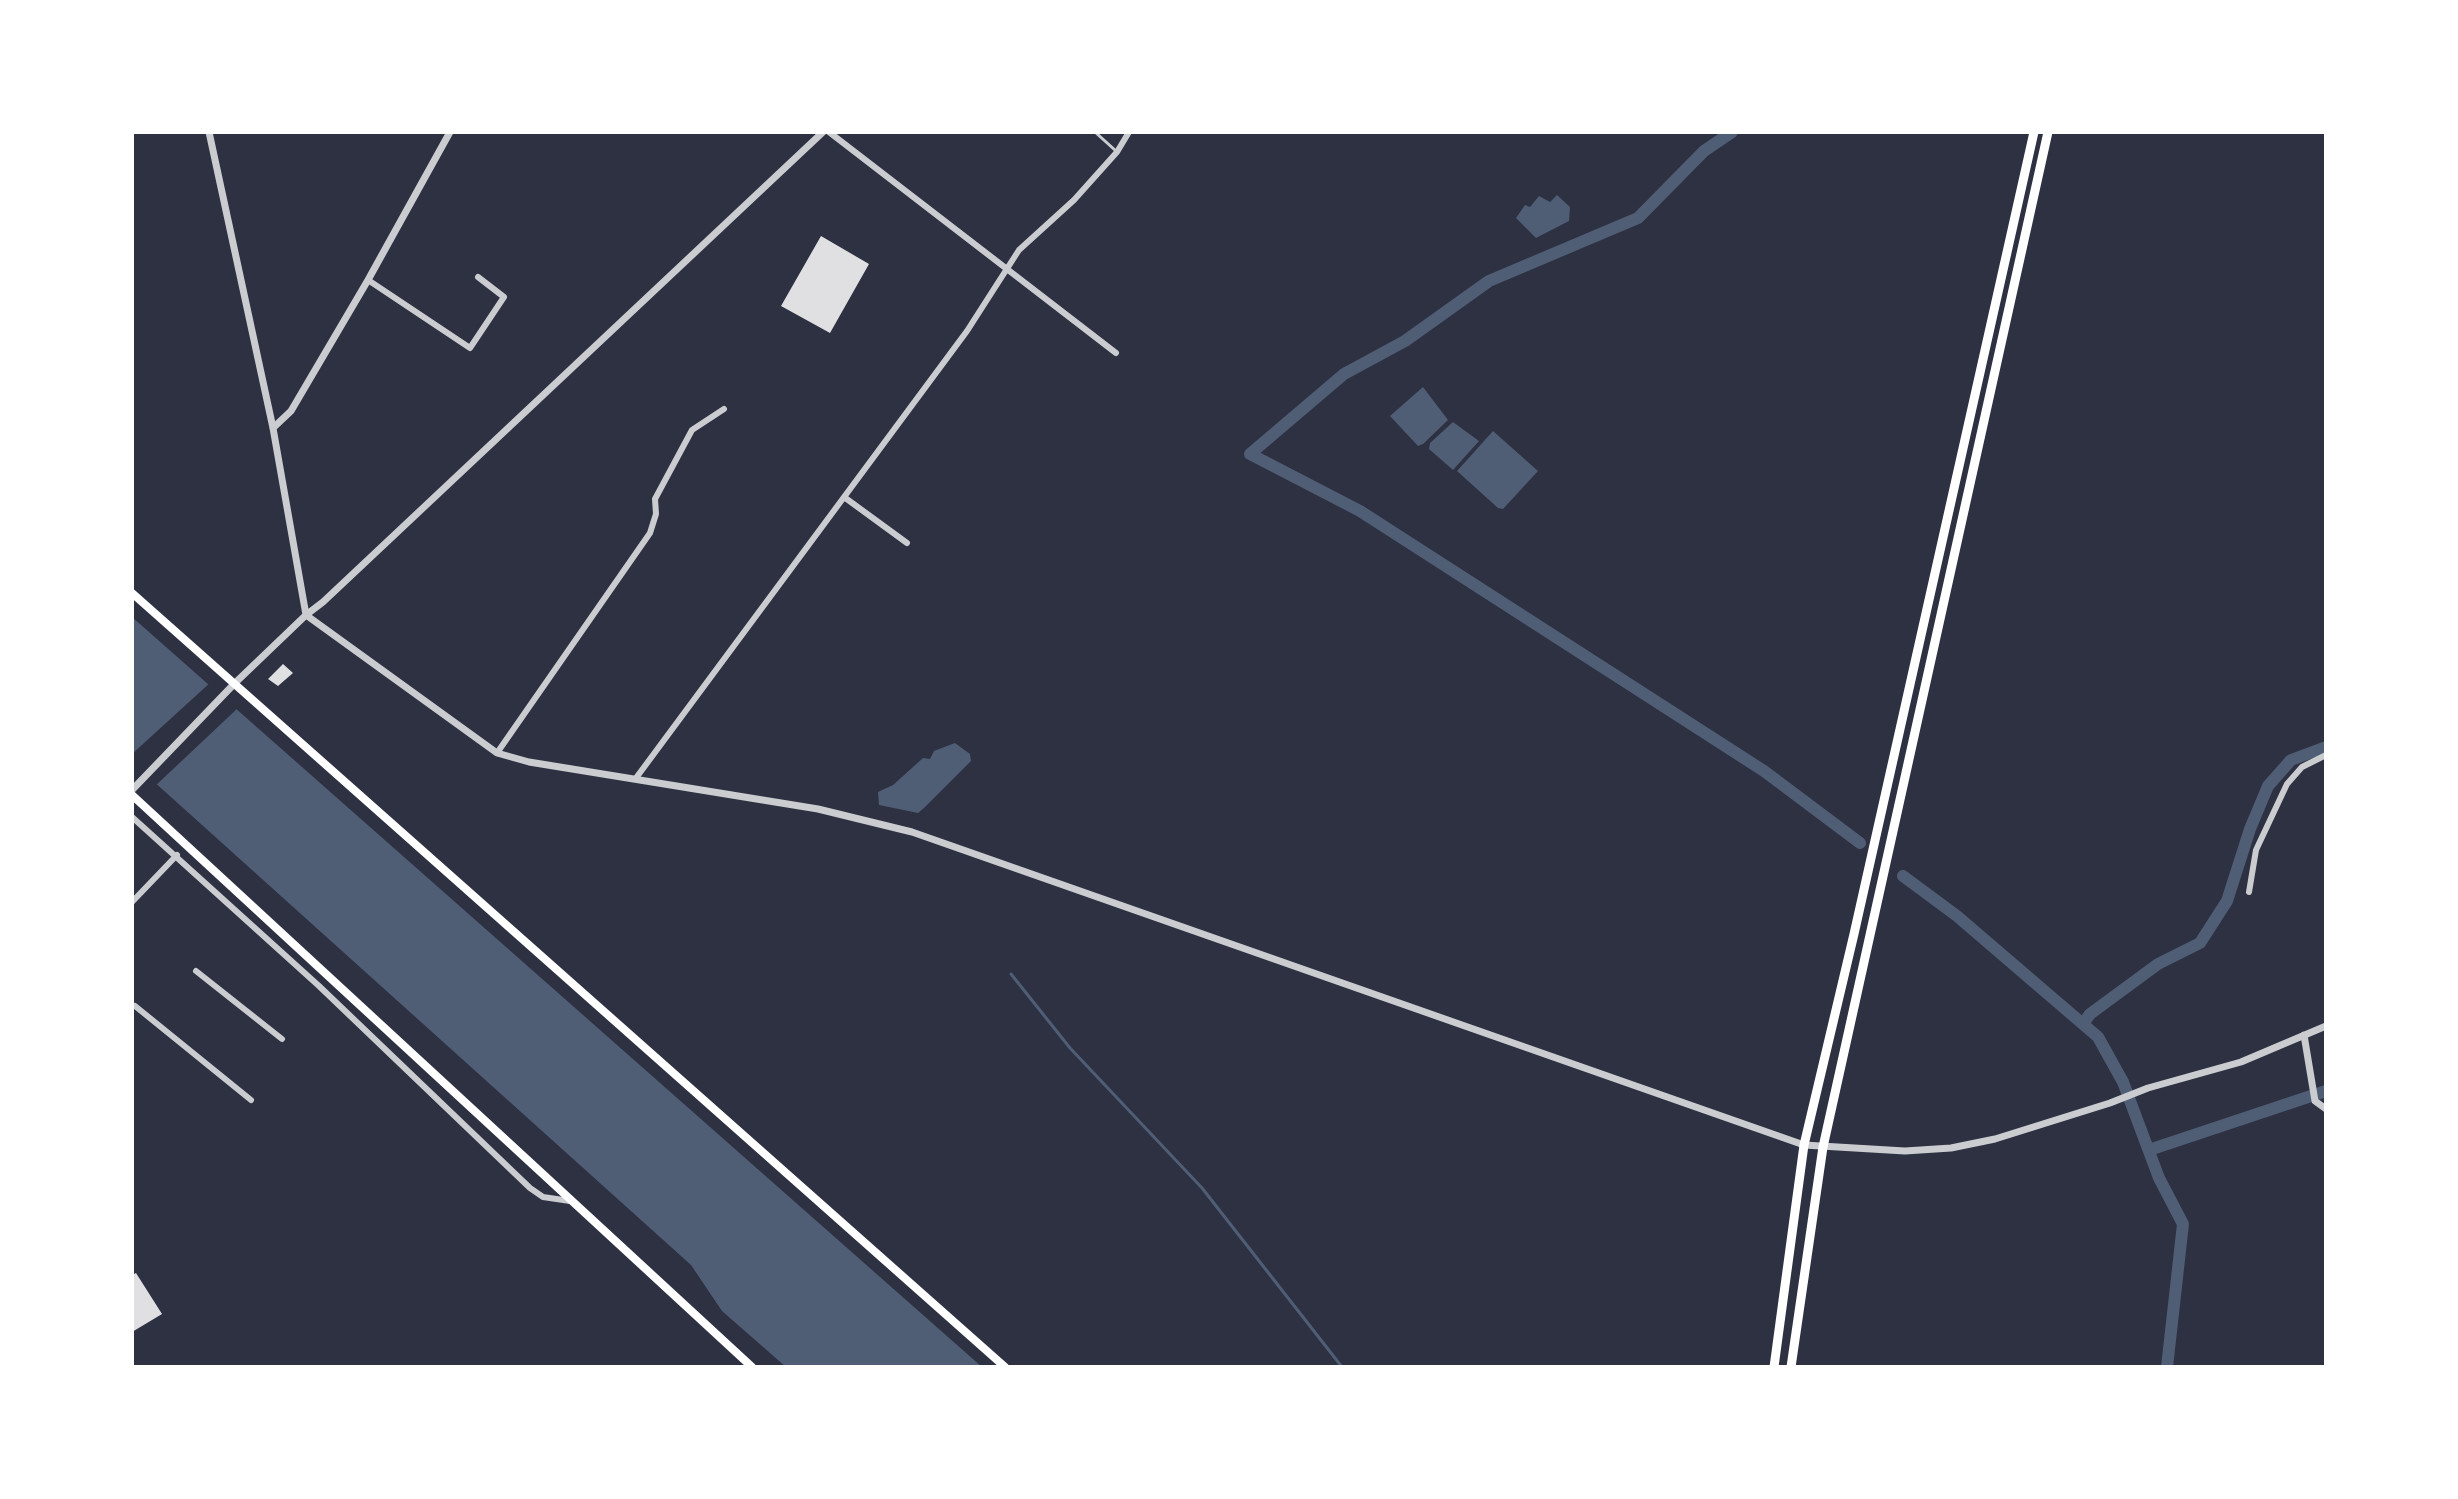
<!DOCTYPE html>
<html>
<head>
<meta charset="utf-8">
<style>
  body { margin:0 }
  #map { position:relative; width:2458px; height:1499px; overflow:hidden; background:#2d3142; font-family:Lora,serif }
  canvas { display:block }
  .frame { position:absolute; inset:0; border:134px solid #fff; pointer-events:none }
</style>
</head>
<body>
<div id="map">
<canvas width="2458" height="1499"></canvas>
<div class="frame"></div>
</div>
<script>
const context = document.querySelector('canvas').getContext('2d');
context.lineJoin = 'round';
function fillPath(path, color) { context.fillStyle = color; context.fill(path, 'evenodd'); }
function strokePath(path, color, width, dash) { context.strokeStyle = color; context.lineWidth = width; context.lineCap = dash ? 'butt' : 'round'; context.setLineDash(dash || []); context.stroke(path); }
fillPath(new Path2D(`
  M 1557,195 L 1570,207 L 1569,221 L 1536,238 L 1516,218 L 1525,205 L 1530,207 L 1539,196 L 1550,202 Z
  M 1423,387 L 1448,420 L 1423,444 L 1418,446 L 1390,416 Z
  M 1453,422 L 1479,441 L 1453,470 L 1429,449 L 1430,443 Z
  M 1493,431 L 1538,471 L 1503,509 L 1498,508 L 1457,471 Z
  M 132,617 L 982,1367 L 786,1367 L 722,1311 L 691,1265 L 132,762 Z
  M 955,743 L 970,754 L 971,761 L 924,808 L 918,813 L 879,805 L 878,792 L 893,785 L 923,758 L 930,759 L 934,751 Z`), '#4f5d75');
fillPath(new Path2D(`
  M 211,682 L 239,707 L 154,787 L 132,767 L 132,754 Z`), '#2d3142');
strokePath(new Path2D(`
  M 1011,974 L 1070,1048 L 1202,1188 L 1342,1367`), '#4f5d75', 3);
strokePath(new Path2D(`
  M 1732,132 L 1704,151 L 1638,218 L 1489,281 L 1405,341 L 1344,374 L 1250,454 L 1360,511 L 1764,771 L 1860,843
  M 1903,876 L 1957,916 L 2098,1037 L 2123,1082 L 2159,1178 L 2183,1224 L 2167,1367
  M 2083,1024 L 2090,1014 L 2158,964 L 2200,943 L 2227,901 L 2250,829 L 2268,786 L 2291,760 L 2326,747
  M 2149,1150 L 2326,1091`), '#4f5d75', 12);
fillPath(new Path2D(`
  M 821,236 L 869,264 L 830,333 L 781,306 Z
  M 283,664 L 293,673 L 278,686 L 268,679 Z
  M 136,1273 L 162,1314 L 132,1332 L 132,1275 Z`), '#e0e0e3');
strokePath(new Path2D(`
  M 1095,132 L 1116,151`), '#caccd0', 3);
strokePath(new Path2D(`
  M 829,132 L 1116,353
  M 368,280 L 470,348 L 504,297 L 478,277
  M 844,497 L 907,543
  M 497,753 L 650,533 L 656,514 L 655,499 L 692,430 L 724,409
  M 636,778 L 967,331 L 1019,250 L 1074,200 L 1117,152 L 1129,132
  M 132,817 L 319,986 L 530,1188 L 543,1197 L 570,1201
  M 2249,892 L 2256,850 L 2287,784 L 2302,767 L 2326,755
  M 132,902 L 177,855
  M 196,971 L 282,1039
  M 135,1006 L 251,1100`), '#caccd0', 6);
strokePath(new Path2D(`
  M 209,132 L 273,428 L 306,615 L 497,753 L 529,762 L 818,809 L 912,832 L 1804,1145 L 1905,1151 L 1951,1148 L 1995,1139 L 2110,1103 L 2148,1088 L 2241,1062 L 2326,1026
  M 273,428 L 291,411 L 368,280 L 450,132
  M 132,790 L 235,683 L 306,615 L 323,602 L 823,132
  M 2304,1035 L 2315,1101 L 2326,1109`), '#caccd0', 7);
strokePath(new Path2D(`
  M 132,593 L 1005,1367
  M 132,795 L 752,1367`), '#fff', 8);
strokePath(new Path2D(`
  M 1774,1367 L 1804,1145 L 1854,934 L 2034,132
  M 1791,1367 L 1823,1147 L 2048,132`), '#fff', 9);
</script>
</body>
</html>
